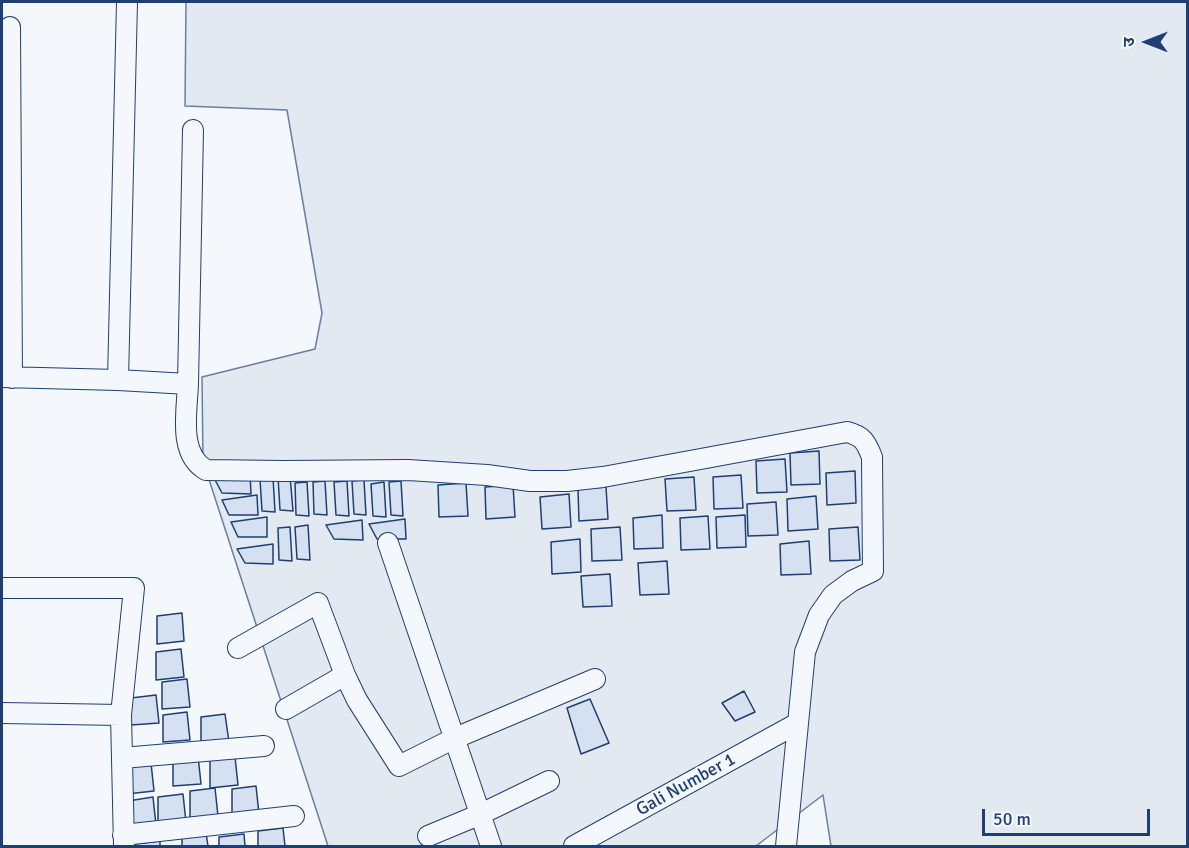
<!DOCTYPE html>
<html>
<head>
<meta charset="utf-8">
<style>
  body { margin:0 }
  #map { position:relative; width:1189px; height:848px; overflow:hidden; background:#f4f7fb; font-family:Signika,"Noto Sans Devanagari",sans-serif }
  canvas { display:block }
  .frame { position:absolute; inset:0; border:3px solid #1d3f73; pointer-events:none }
  .north { position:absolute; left:1117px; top:12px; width:60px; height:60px; -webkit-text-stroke:4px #f4f7fb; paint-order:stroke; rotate:270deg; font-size:16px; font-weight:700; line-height:24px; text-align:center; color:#1d3f73 }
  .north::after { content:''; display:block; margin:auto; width:21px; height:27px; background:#1d3f73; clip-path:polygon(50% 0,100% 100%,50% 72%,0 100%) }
  .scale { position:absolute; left:982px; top:809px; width:168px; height:27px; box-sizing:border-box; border:3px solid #1d3f73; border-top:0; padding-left:8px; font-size:18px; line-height:21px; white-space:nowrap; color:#1d3f73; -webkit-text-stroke:4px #f4f7fb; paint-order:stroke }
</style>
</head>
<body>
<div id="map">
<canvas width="1189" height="848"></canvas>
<div class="frame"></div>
<div class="north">उ</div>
<div class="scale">50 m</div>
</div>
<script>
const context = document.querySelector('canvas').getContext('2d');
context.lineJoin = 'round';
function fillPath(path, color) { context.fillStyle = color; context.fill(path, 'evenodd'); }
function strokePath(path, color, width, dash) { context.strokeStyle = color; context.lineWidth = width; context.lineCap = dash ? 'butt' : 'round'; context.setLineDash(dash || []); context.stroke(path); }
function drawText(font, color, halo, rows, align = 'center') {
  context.font = font + ' Signika,sans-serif'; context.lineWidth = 4.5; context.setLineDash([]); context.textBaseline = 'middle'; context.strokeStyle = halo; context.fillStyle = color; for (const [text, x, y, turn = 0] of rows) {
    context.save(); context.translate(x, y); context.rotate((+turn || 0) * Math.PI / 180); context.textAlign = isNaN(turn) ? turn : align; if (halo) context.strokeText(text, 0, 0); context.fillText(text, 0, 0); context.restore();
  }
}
const green = new Path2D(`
  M 186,2 L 1187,2 L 1187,846 L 831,846 L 823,795 L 756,846 L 328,846 L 203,461 L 202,377 L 315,349 L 322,313 L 287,110 L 185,106 Z`);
fillPath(green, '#e3e9f0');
strokePath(green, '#687fa3', 1.5);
const building = new Path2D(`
  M 819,451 L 820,484 L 791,485 L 790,453 Z
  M 785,459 L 787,492 L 757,493 L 756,461 Z
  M 855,471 L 856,503 L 827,505 L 826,473 Z
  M 250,473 L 251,494 L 222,493 L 214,478 Z
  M 741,475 L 743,508 L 714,509 L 713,477 Z
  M 290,476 L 293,511 L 280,510 L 278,477 Z
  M 273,477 L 275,512 L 262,511 L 260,479 Z
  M 694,477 L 696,510 L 667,511 L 665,479 Z
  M 364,480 L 366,515 L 354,514 L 352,481 Z
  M 325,481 L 327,515 L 314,514 L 313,482 Z
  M 347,481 L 349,516 L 336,515 L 334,482 Z
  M 401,481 L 403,516 L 391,515 L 389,482 Z
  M 307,482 L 309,516 L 296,515 L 295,483 Z
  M 384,482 L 386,517 L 373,516 L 371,484 Z
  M 466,483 L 468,516 L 439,517 L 438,485 Z
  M 513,485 L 515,517 L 486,519 L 485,487 Z
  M 606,487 L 608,519 L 579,521 L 578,489 Z
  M 569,494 L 571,527 L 542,529 L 540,497 Z
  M 257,495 L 258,515 L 229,515 L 222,500 Z
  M 816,496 L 818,529 L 788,531 L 787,499 Z
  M 776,502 L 778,535 L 748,536 L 747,504 Z
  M 662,515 L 663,548 L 634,549 L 633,518 Z
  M 745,515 L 746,547 L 717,548 L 716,517 Z
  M 708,516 L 710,549 L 681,550 L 680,518 Z
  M 267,517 L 267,537 L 238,537 L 231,522 Z
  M 405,519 L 406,539 L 377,539 L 369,524 Z
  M 362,520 L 363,540 L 334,539 L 326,525 Z
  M 308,525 L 310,560 L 297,559 L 295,527 Z
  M 290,527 L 292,561 L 279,560 L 278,528 Z
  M 620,527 L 622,560 L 592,561 L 591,529 Z
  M 858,527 L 860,560 L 830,561 L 829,529 Z
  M 580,539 L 581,572 L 552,574 L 551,542 Z
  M 809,541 L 811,574 L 781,575 L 780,544 Z
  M 273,544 L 273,564 L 245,563 L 237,549 Z
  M 667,561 L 669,594 L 640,595 L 638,563 Z
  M 610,574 L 612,606 L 583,607 L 581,576 Z
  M 182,613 L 184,641 L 157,644 L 157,616 Z
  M 181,649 L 184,677 L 156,680 L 156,652 Z
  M 187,679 L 190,707 L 162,709 L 162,682 Z
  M 744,691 L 755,712 L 735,721 L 722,703 Z
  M 156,695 L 159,723 L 131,725 L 131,698 Z
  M 590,699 L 609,743 L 581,754 L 567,708 Z
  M 187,712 L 190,740 L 163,742 L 163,715 Z
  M 225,714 L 229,742 L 201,744 L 201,717 Z
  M 198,756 L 201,784 L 173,786 L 173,759 Z
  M 235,757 L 238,785 L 210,788 L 210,760 Z
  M 151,763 L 154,791 L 127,794 L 127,766 Z
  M 256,786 L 259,814 L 232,817 L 232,789 Z
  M 215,788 L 218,816 L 190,819 L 190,791 Z
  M 183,794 L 186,822 L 158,825 L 158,797 Z
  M 153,797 L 156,825 L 128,828 L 128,801 Z
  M 283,828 L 285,846 L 258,846 L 258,831 Z
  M 206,833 L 208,846 L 182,846 L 182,836 Z
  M 244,834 L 245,846 L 219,846 L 219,837 Z
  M 160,841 L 160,846 L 135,846 L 135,844 Z`);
fillPath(building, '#d5e0f0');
strokePath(building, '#1d3f73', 1.5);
const minor = new Path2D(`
  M 10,27 L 12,378
  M 2,377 L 118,380 L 188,384 C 187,412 178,454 206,470 L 283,471 L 408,470 L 487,475 L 530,481 L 567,481 L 603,477 L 847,432 C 863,436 866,442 872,457 L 873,571 L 852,581 L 833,595 L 819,615 L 805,652 L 786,846
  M 118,380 L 127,2
  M 188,384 L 193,130
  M 388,543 L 491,846
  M 2,588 L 134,588 L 121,715 L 124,846
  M 238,648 L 318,603 L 345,675 L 357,700 L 399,766 L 453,739 L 595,679
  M 286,709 L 345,675
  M 2,713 L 121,715
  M 122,758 L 264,746
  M 123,835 L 294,816
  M 428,836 L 481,814 L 549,781
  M 574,846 L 798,723`);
strokePath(minor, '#1d3f73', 22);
strokePath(minor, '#f4f7fb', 20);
drawText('18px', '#1d3f73', '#f4f7fb', [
  ["Gali Number 1",686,785,-29]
]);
</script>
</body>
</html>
